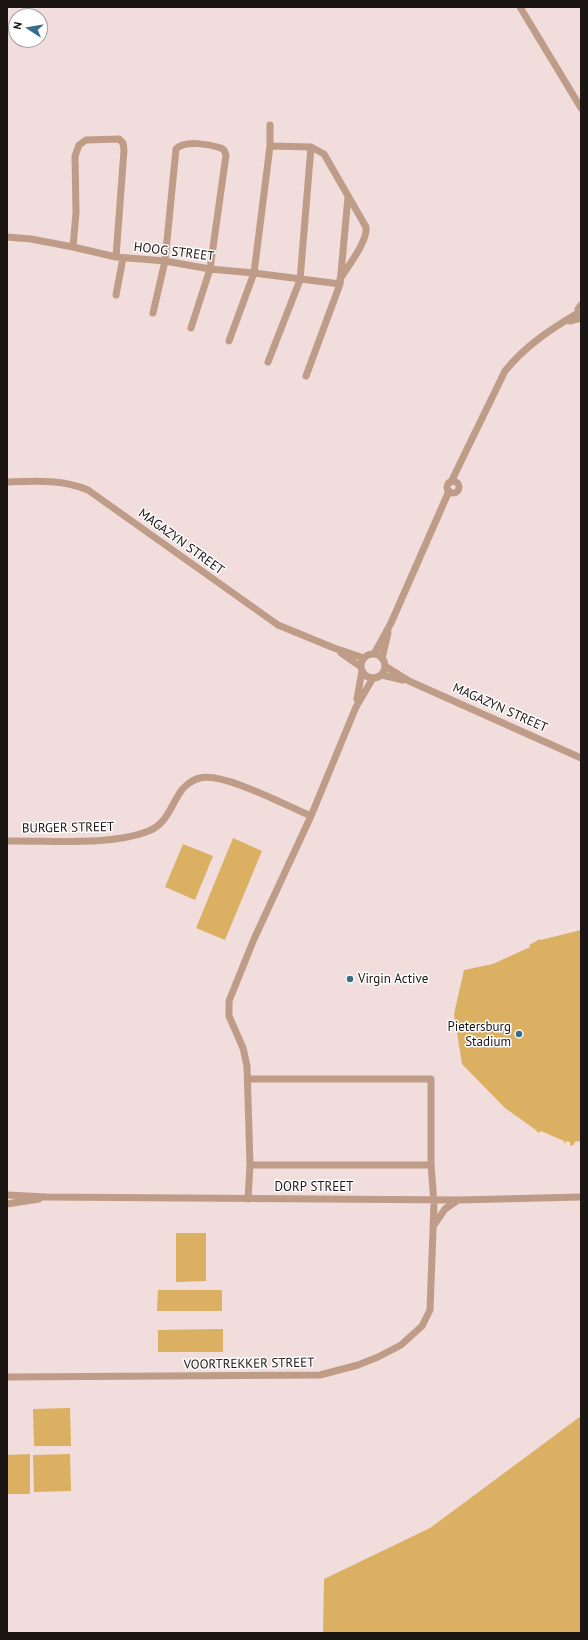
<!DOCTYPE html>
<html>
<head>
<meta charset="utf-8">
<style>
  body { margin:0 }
  #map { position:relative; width:588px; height:1640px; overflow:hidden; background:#f1dddc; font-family:"PT Sans",sans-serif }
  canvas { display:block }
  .frame { position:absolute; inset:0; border:8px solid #1b1514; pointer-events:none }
  .north { position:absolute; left:8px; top:8px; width:40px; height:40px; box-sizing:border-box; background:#fff; border:1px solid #a4a1a1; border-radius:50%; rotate:282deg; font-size:11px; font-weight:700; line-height:16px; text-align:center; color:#1b1514 }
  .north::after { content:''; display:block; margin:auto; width:14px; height:18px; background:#366d88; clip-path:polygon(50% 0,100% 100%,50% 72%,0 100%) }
</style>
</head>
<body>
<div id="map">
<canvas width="588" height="1640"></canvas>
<div class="frame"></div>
<div class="north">N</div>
</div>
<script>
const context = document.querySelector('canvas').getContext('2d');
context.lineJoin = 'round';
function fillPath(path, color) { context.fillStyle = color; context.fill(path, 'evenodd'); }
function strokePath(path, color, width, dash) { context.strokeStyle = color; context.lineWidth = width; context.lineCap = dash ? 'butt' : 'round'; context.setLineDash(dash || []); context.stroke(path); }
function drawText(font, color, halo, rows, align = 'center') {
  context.font = font + ' "PT Sans",sans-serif'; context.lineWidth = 3; context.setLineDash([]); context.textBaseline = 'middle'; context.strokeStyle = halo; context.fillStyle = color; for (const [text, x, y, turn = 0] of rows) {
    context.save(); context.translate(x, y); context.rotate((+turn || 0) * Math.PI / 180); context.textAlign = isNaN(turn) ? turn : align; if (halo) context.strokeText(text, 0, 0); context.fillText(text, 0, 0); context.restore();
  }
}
fillPath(new Path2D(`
  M 233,838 L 262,851 L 225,940 L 196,928 Z
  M 183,844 L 213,856 L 195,900 L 165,887 Z
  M 581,930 L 581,1142 L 576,1141 L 572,1146 L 570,1145 L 570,1142 L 566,1141 L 564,1144 L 564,1141 L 541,1131 L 538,1133 L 536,1130 L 505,1108 L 462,1064 L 454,1014 L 464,970 L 493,964 L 530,947 L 529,945 L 540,939 L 541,940 Z
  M 176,1233 L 206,1233 L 206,1281 L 176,1282 Z
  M 158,1290 L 222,1290 L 222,1311 L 157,1311 Z
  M 223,1329 L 223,1352 L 158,1352 L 158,1330 Z
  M 70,1408 L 71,1446 L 34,1446 L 33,1409 Z
  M 581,1416 L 581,1633 L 323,1633 L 324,1579 L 430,1528 Z
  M 30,1454 L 30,1494 L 7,1494 L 7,1455 Z
  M 70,1454 L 71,1491 L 34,1492 L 33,1455 Z`), '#dcb062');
strokePath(new Path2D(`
  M 520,7 L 581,108
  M 270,146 L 311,147
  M 7,237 L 31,239 L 73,247 L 116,257 L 165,261 L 210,269 L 254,273 L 340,284
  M 73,247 L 76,213 L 75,156 L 79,145 L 86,140 L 119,139 L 123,143 L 124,150 L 116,257
  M 116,295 L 123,258
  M 153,313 L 165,261 L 176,149 C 185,140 209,144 221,148 L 224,150 L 226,155 L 210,269 L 191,328
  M 580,317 L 578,309 L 581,305
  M 570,321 L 581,318
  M 229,341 L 254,273 L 270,146 L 270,125
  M 268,362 L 300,280 L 311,147 L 324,154 L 366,227 C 368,241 348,266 340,279
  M 306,376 L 340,284 L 348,197
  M447 487a6 6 0 1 1 12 0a6 6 0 1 1-12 0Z
  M 7,482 C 34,481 63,479 88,490 L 278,625 L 334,648 L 364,658
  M 451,482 L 505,371 C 525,346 551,329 578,313
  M 341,653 L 361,667
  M361 666a12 12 0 1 1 24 0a12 12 0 1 1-24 0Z
  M 374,654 L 391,623 L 449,491
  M 382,658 L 388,633
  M 385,666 L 409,681 L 581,758
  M 382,675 L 403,680
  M 357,699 L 362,671
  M 7,841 C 48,840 109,846 146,832 C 165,826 169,810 179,794 C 183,787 191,780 200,778 C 224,772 287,806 311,816
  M 250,1165 L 431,1165
  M 7,1195 L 47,1197 L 459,1200 L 581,1197
  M 248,1199 L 250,1165 L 247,1066 L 243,1048 L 229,1016 L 229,1001 L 254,939 L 311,816 L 356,707 L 373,678
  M 7,1204 L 39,1199
  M 434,1225 L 445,1209 L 458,1200
  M 7,1377 L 320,1375 L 358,1365 L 378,1357 L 401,1345 L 422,1326 L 430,1310 L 434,1203 L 431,1165 L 431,1079 L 248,1079`), '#be9c88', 7);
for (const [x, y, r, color] of [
  [350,979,4,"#366d88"],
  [519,1034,4,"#366d88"]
]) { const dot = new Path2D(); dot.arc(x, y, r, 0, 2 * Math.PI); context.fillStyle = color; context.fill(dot); strokePath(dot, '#fff', 1.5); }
drawText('13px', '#1b1514', '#fff', [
  ["HOOG STREET",174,252,7],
  ["MAGAZYN STREET",181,542,36],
  ["MAGAZYN STREET",500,708,24],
  ["BURGER STREET",68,828,-1],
  ["DORP STREET",314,1187],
  ["VOORTREKKER STREET",249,1364,-1]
]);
drawText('13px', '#1b1514', '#fff', [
  ["Virgin Active",358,979],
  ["Pietersburg",511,1027,"right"],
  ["Stadium",511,1042,"right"]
], 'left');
</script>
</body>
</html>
